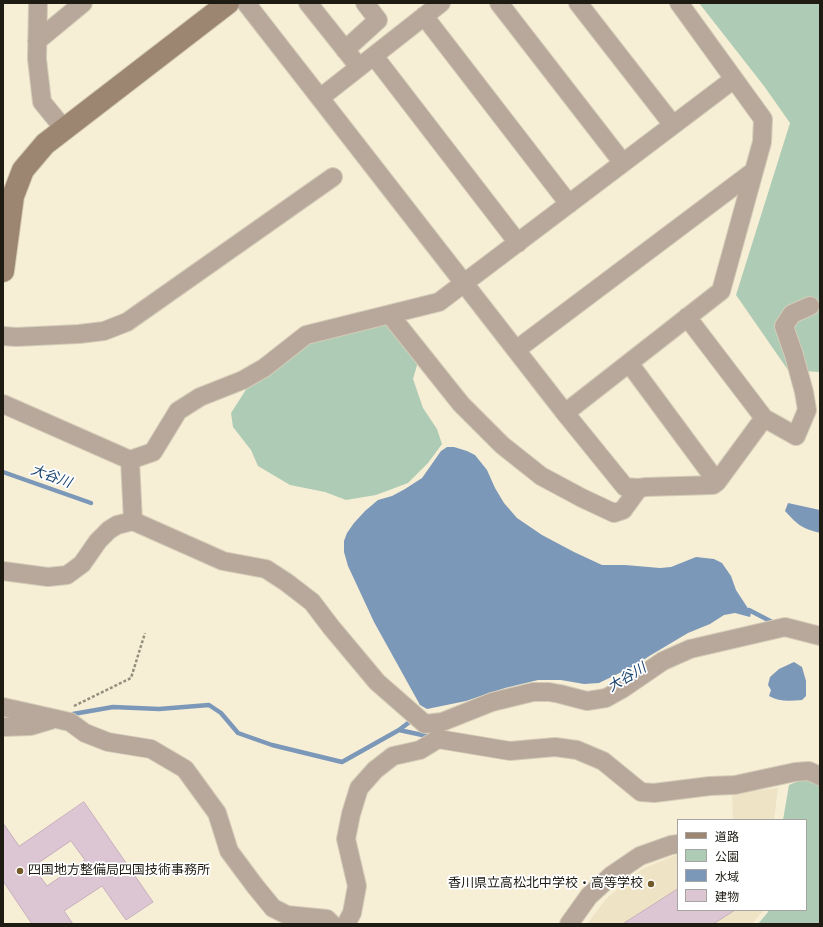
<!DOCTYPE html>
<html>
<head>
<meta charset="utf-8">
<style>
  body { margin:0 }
  #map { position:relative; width:823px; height:927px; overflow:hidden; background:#f7eed6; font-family:"Varela Round","Noto Sans JP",sans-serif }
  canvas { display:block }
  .frame { position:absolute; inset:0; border:4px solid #1e1b13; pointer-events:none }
  .legend { position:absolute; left:677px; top:819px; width:130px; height:92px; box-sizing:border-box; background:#fff; border:1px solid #a5a4a1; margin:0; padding:5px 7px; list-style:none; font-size:12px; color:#1e1b13 }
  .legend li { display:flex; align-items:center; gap:8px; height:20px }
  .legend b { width:20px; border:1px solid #a5a4a1 }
</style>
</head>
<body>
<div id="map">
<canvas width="823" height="927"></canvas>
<div class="frame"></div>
<ul class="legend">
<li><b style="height:5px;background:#9c8672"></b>道路</li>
<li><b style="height:11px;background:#aeccb5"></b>公園</li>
<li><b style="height:11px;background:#7c98b8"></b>水域</li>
<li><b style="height:11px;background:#ddc6d4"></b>建物</li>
</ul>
</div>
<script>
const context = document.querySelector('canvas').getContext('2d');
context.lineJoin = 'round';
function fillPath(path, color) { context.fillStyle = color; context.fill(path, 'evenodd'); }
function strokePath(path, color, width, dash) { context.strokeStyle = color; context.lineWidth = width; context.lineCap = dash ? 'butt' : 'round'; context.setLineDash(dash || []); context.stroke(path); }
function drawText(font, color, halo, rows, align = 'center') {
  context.font = font + ' "Varela Round","Noto Sans JP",sans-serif'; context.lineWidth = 3.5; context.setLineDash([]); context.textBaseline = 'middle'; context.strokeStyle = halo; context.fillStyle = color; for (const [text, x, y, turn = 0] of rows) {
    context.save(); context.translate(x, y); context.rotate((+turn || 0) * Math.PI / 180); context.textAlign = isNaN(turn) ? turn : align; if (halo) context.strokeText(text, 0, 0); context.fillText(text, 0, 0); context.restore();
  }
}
fillPath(new Path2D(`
  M 778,788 L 774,820 L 733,820 L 732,793 Z
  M 678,854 L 678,910 L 763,910 L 763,911 L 752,924 L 587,924 L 606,899 L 642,869 Z`), '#eee3c4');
fillPath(new Path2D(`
  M 699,3 L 820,3 L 820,371 L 819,372 L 788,370 L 736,295 L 790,123 L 764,86 Z
  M 389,324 L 418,362 L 413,379 L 423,408 L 437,429 L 442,444 L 428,463 L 408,483 L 376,495 L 346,500 L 325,492 L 290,485 L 258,466 L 251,450 L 233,427 L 231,413 L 247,388 L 310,341 L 346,330 Z
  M 810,776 L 820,784 L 820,924 L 758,924 L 768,912 L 768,910 L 806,910 L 806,820 L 783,820 L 789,785 Z`), '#aeccb5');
fillPath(new Path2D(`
  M 447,447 L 454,447 L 467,451 L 475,455 L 487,470 L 495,488 L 504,503 L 517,518 L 542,535 L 574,552 L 602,565 L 625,565 L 660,568 L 671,567 L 696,557 L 714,559 L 722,563 L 731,576 L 736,590 L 751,613 L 750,617 L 735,613 L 724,615 L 710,624 L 688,633 L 651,655 L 634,666 L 599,683 L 584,684 L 561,680 L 538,680 L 505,688 L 466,701 L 427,709 L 420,705 L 374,622 L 348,566 L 344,552 L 344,541 L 347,533 L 354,523 L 365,511 L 378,500 L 392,496 L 405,489 L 422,478 L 441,451 Z
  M 788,503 L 820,510 L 820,533 C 801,528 798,525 785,511 Z
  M 794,662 L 802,667 L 806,681 L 806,696 L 802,700 C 790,701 779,702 769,696 L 771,690 L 768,685 L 770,677 L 779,669 Z`), '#7c98b8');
strokePath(new Path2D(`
  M 3,472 L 91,503
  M 749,610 L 774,623
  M 73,714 L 113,707 L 159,709 L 209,705 L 221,713 L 238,733 L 272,745 L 342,762 L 399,730 L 427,736
  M 399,730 L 412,720`), '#7c98b8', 4.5);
const building = new Path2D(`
  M 84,802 L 153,902 L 126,920 L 102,886 L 64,911 L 73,924 L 32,924 L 3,881 L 3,823 L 19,846 ZM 71,841 L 85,860 L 47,886 L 33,867 Z
  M 678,889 L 678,910 L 735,910 L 713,924 L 623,924 Z`);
fillPath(building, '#ddc6d4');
strokePath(building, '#c6afbd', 1);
const street = new Path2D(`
  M 38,3 L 37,59 L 42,102 L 64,129
  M 246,3 L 565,413 L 721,291 L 762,142 L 763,119 L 679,3
  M 308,3 L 359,67
  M 499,3 L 623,163
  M 578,3 L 673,125
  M 424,16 L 569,204
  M 37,41 L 83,3
  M 345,50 L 378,20 L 365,3
  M 374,56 L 518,243
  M 320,98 L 441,3
  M 390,315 L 461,404 L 502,445 L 541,476 L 582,498 L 614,513 L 623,510 L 639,488
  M 3,336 L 16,337 L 79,334 L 104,331 L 127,322 L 333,177
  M 516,350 L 754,171
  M 629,363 L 717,482
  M 3,404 L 130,460 L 153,452 L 178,411 L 200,397 L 243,380 L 264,368 L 306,335 L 439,302 L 734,79
  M 565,413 L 625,487 L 639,488 L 646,487 L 713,485 L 717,482 L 764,418 L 687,317
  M 764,418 L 796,436 L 807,410 L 804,392 L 794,355 L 784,326 L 792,314 L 810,306
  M 130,460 L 133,521 L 223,561 L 266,569 L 286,582 L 312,602 L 331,627 L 377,682 L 425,724 L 442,722 L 492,702 L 533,692 L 549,692 L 560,694 L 587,701 L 606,698 L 622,689 L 663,661 L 690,649 L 785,627 L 820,636
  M 3,571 L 48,577 L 67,575 L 82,564 L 98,541 L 109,530 L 117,525 L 133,521
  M 3,707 L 70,722 L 85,733 L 108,742 L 151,749 L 185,769 L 217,813 L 229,851 L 255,886 L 273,908 L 287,915 L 327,919 L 332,924
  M 3,727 L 31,726 L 51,720
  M 346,924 L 352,913 L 357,886 L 346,839 L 351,814 L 359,788 L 375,770 L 393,756 L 420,750 L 438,739 L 510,751 L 555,747 L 577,750 L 603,761 L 641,792 L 654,793 L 710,786 L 735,785 L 795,772 L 809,771 L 820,776
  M 569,924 L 589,896 L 612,875 L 640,856 L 671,845 L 678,844`);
const secondary = new Path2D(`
  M 3,271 L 13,196 L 23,170 L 45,144 L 228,3`);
strokePath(street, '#d4ccb7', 20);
strokePath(secondary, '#d4ccb7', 24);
strokePath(new Path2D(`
  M 74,706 L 131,678 L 145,633`), '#958f7e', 2.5, [3, 2]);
strokePath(street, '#b7a89b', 18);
strokePath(secondary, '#9c8672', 22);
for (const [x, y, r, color] of [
  [20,871,4,"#735a2b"],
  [651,884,4,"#735a2b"]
]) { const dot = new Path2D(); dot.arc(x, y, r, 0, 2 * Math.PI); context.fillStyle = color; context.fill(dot); strokePath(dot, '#fff', 1.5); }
drawText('13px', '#1e1b13', '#fff', [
  ["四国地方整備局四国技術事務所",28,871],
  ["香川県立高松北中学校・高等学校",643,884,"right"]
], 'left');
drawText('italic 14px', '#19436e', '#fff', [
  ["大谷川",51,477,20],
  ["大谷川",627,678,-31]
]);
</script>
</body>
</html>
